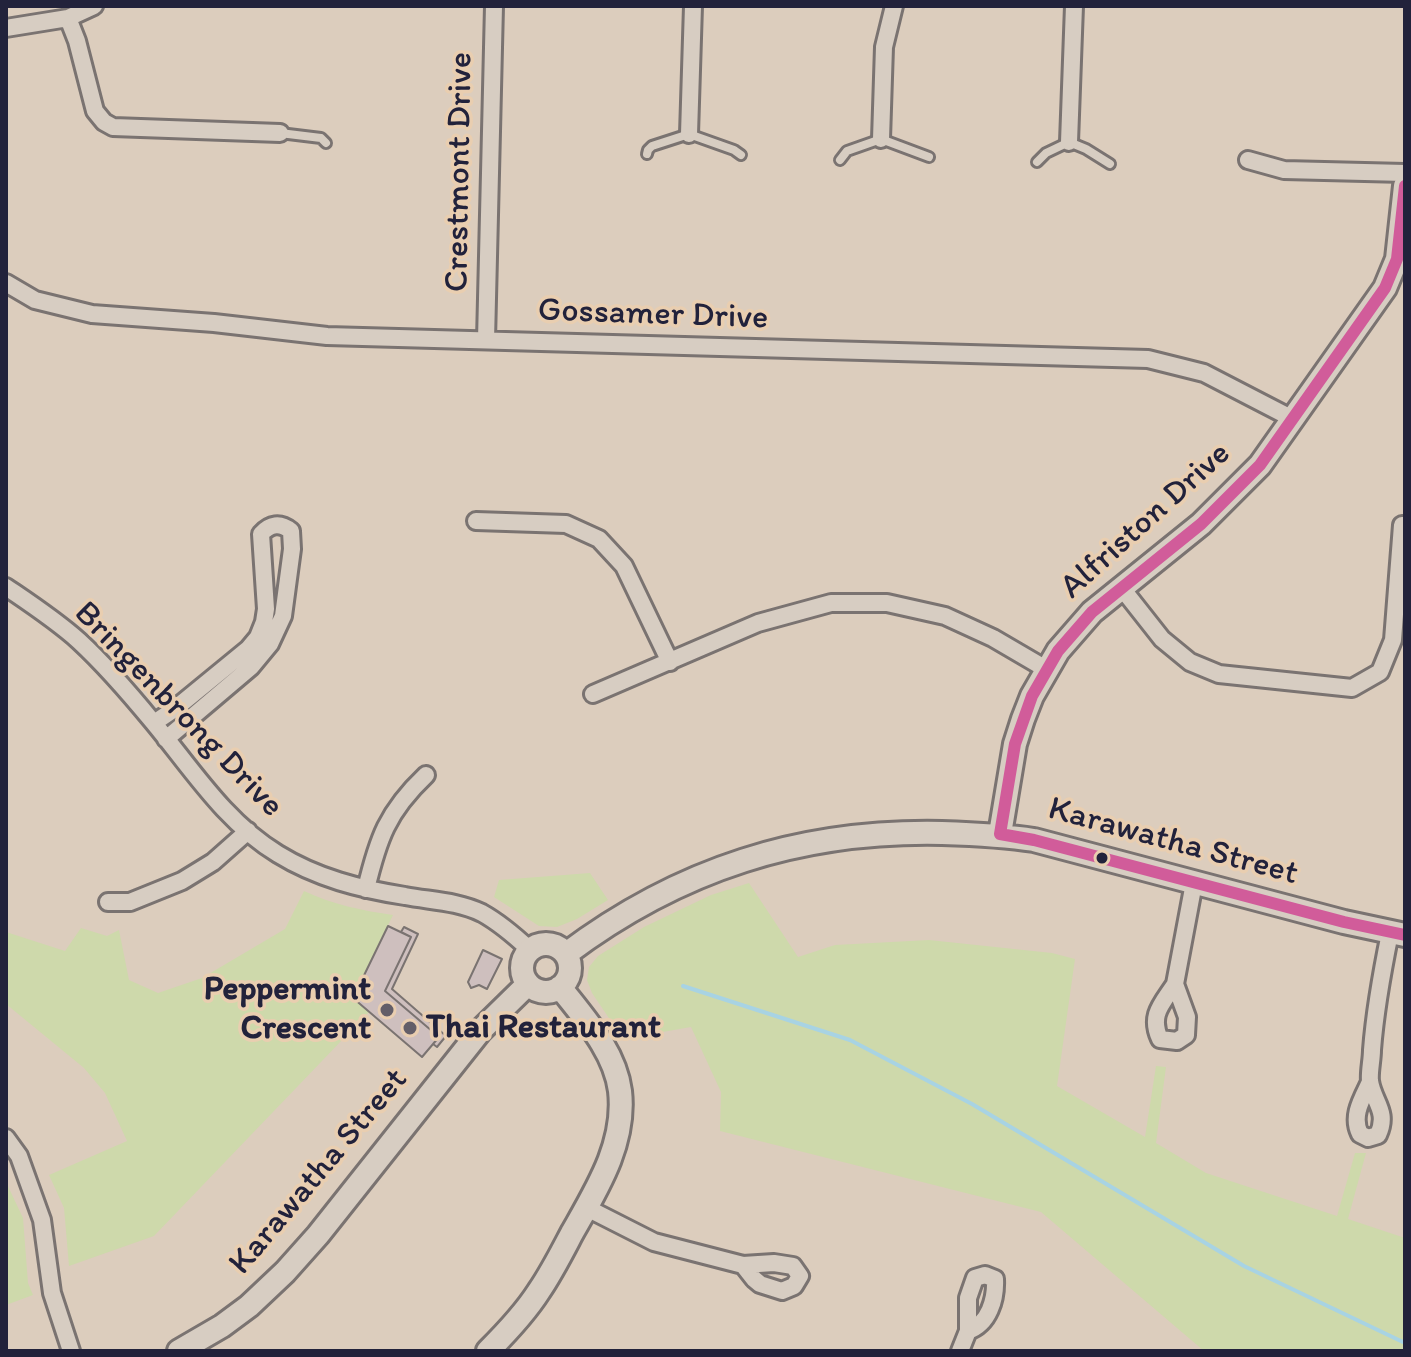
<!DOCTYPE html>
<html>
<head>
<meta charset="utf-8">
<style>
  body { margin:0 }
  #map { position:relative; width:1411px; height:1357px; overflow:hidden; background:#dccdbd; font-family:Itim,sans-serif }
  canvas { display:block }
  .frame { position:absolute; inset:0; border:8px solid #22223b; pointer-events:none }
</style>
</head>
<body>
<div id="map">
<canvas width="1411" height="1357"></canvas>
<div class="frame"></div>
</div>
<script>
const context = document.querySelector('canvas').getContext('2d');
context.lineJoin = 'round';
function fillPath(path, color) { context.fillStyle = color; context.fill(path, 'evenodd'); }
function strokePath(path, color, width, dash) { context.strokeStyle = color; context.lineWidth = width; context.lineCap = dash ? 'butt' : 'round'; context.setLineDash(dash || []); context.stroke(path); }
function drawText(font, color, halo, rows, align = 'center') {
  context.font = font + ' Itim,sans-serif'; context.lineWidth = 7; context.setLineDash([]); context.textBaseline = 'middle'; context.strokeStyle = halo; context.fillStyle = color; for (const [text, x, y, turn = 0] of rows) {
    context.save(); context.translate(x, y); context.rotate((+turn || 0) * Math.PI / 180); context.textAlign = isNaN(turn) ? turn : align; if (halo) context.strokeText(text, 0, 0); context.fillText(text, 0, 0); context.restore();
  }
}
fillPath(new Path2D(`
  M 590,873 L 608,900 L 577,919 L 557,927 L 539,926 L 494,897 L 499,880 Z
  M 749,883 L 798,957 L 835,945 L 929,940 L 1052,953 L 1075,959 L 1057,1086 L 1145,1137 L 1156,1066 L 1166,1067 L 1156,1143 L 1206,1173 L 1337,1216 L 1355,1153 L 1366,1153 L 1348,1219 L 1405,1238 L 1405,1351 L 1204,1351 L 1041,1212 L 720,1131 L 721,1092 L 691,1027 L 623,1039 L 592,993 L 587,980 L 589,967 L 598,956 L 644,927 L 711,895 Z
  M 304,891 C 331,904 364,911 393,915 L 353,998 L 369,1012 L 154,1236 L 69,1266 L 64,1208 L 49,1175 L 127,1141 L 105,1093 L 84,1068 L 6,1004 L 6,932 L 65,951 L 81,928 L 107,936 L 119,930 L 129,980 L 158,993 L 202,978 L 285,929 Z
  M 6,1182 L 23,1218 L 28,1283 L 33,1295 L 6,1305 Z`), '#ced9ab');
strokePath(new Path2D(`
  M 683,986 L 850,1040 L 972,1104 L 1244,1266 L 1405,1343`), '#a8d3e3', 4);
const building = new Path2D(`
  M 388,926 L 411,937 L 385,991 L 439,1037 L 422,1057 L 353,998 Z
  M 404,927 L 418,934 L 392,989 L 446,1036 L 437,1047 L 433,1044 L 439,1037 L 385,991 L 411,937 L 401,932 Z
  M 483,950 L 502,959 L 487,989 L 479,985 L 471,988 L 468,982 Z`);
fillPath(building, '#cebfbe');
strokePath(building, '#7a7371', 2);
const lane = new Path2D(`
  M 280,133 L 321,138 L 326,143
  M 647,154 L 648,150 L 652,146 L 689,134 L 734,150 L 741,155
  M 840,160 L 847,151 L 881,139 L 929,157
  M 1037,162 L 1046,153 L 1069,142 L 1086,149 L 1110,164`);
const street = new Path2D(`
  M 68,18 L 77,41 L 95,111 L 104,122 L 113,127 L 280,133
  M 6,28 L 68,18 L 94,6
  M 689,134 L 693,6
  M 881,139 L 884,47 L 894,6
  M 1069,142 L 1074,6
  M 1248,160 L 1284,170 L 1405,173
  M 6,283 L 35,300 L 92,314 L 214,323 L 327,336 L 1148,359 L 1204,373 L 1293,419
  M 486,340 L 494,6
  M 476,521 L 566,524 L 599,539 L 624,566 L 670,662
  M 6,587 C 31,604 57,621 79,641 C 106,666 130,694 153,722 C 192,769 225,822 278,854 C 317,878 360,889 405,896 C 431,901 457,901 482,913 C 500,923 515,936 530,950
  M 1121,587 L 1162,639 L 1190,662 L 1219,674 L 1352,688 L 1380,672 L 1393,640 L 1402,525
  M 593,694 L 758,623 L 831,603 L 887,603 L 945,616 L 993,638 L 1046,669
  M 154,723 L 176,708 L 248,649 L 258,637 L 264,622 L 266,609 L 261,534 C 270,524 280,522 291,531 L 292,549 L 283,616 L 270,644 L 251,667 L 166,739
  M 366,889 C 378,839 387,812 426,775
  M 108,902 L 130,902 L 182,881 L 213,862 L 248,831
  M 1175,984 C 1162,1004 1149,1015 1160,1039 L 1177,1041 L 1186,1035 L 1187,1017 L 1175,984 L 1194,883
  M 1370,1082 C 1362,1099 1351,1116 1360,1134 L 1368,1138 L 1378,1135 C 1389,1111 1373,1102 1370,1081 C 1369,1072 1372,1060 1372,1050 C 1375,1011 1382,972 1390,933
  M 6,1138 L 19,1156 L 42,1220 L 52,1293 L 71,1351
  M 587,1208 L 654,1242 L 743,1265 L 774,1263 L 793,1266 L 800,1276 L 794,1286 L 782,1291 L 760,1284 L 754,1279 L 743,1265
  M 960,1351 L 968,1331 L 968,1298 L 975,1278 L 985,1275 L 995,1279 C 996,1299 989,1324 968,1331`);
const secondary = new Path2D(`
  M 1000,834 L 1015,744 L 1023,719 L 1032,696 L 1058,651 L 1092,612 L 1201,524 L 1260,465 L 1385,288 L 1397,259 L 1405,186
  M522 968a24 24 0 1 1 48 0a24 24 0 1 1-48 0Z
  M 566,954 C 679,869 801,830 942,833 C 974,834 1002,835 1034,840 L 1344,922 L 1405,935
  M 179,1351 L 222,1326 L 249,1306 L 285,1272 L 318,1235 L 480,1031 L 528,984
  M 488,1351 C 507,1332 525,1313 539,1291 C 552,1272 562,1252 572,1233 C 597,1189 626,1143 620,1091 C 615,1051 584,1018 560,987`);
strokePath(lane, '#7a7371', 14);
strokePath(street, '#7a7371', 22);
strokePath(secondary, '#7a7371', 28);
strokePath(lane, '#d7cdc2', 8);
strokePath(street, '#d7cdc2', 16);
strokePath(secondary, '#d7cdc2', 22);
strokePath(new Path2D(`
  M 1000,834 L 1015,744 L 1032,696 L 1058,651 L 1092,612 L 1201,524 L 1260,465 L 1385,288 L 1397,259 L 1405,186
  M 1000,834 L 1034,840 L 1344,922 L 1405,935`), '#d15c9a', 12);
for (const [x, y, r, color] of [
  [1102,858,7,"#22223b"],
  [387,1010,8,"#635e68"],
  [410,1028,8,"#635e68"]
]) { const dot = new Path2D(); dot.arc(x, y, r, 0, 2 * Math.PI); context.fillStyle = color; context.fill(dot); strokePath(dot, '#e9ceb0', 3); }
drawText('34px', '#22223b', '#e9ceb0', [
  ["Crestmont Drive",460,172,-89],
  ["Gossamer Drive",653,315,2],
  ["Alfriston Drive",1146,521,-42],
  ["Bringenbrong Drive",178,710,46],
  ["Karawatha Street",1173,842,15],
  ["Karawatha Street",319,1172,-50]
]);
drawText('bold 34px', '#22223b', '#e9ceb0', [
  ["Peppermint",371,990],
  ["Crescent",371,1029],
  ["Thai Restaurant",426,1028,"left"]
], 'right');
</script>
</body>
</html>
